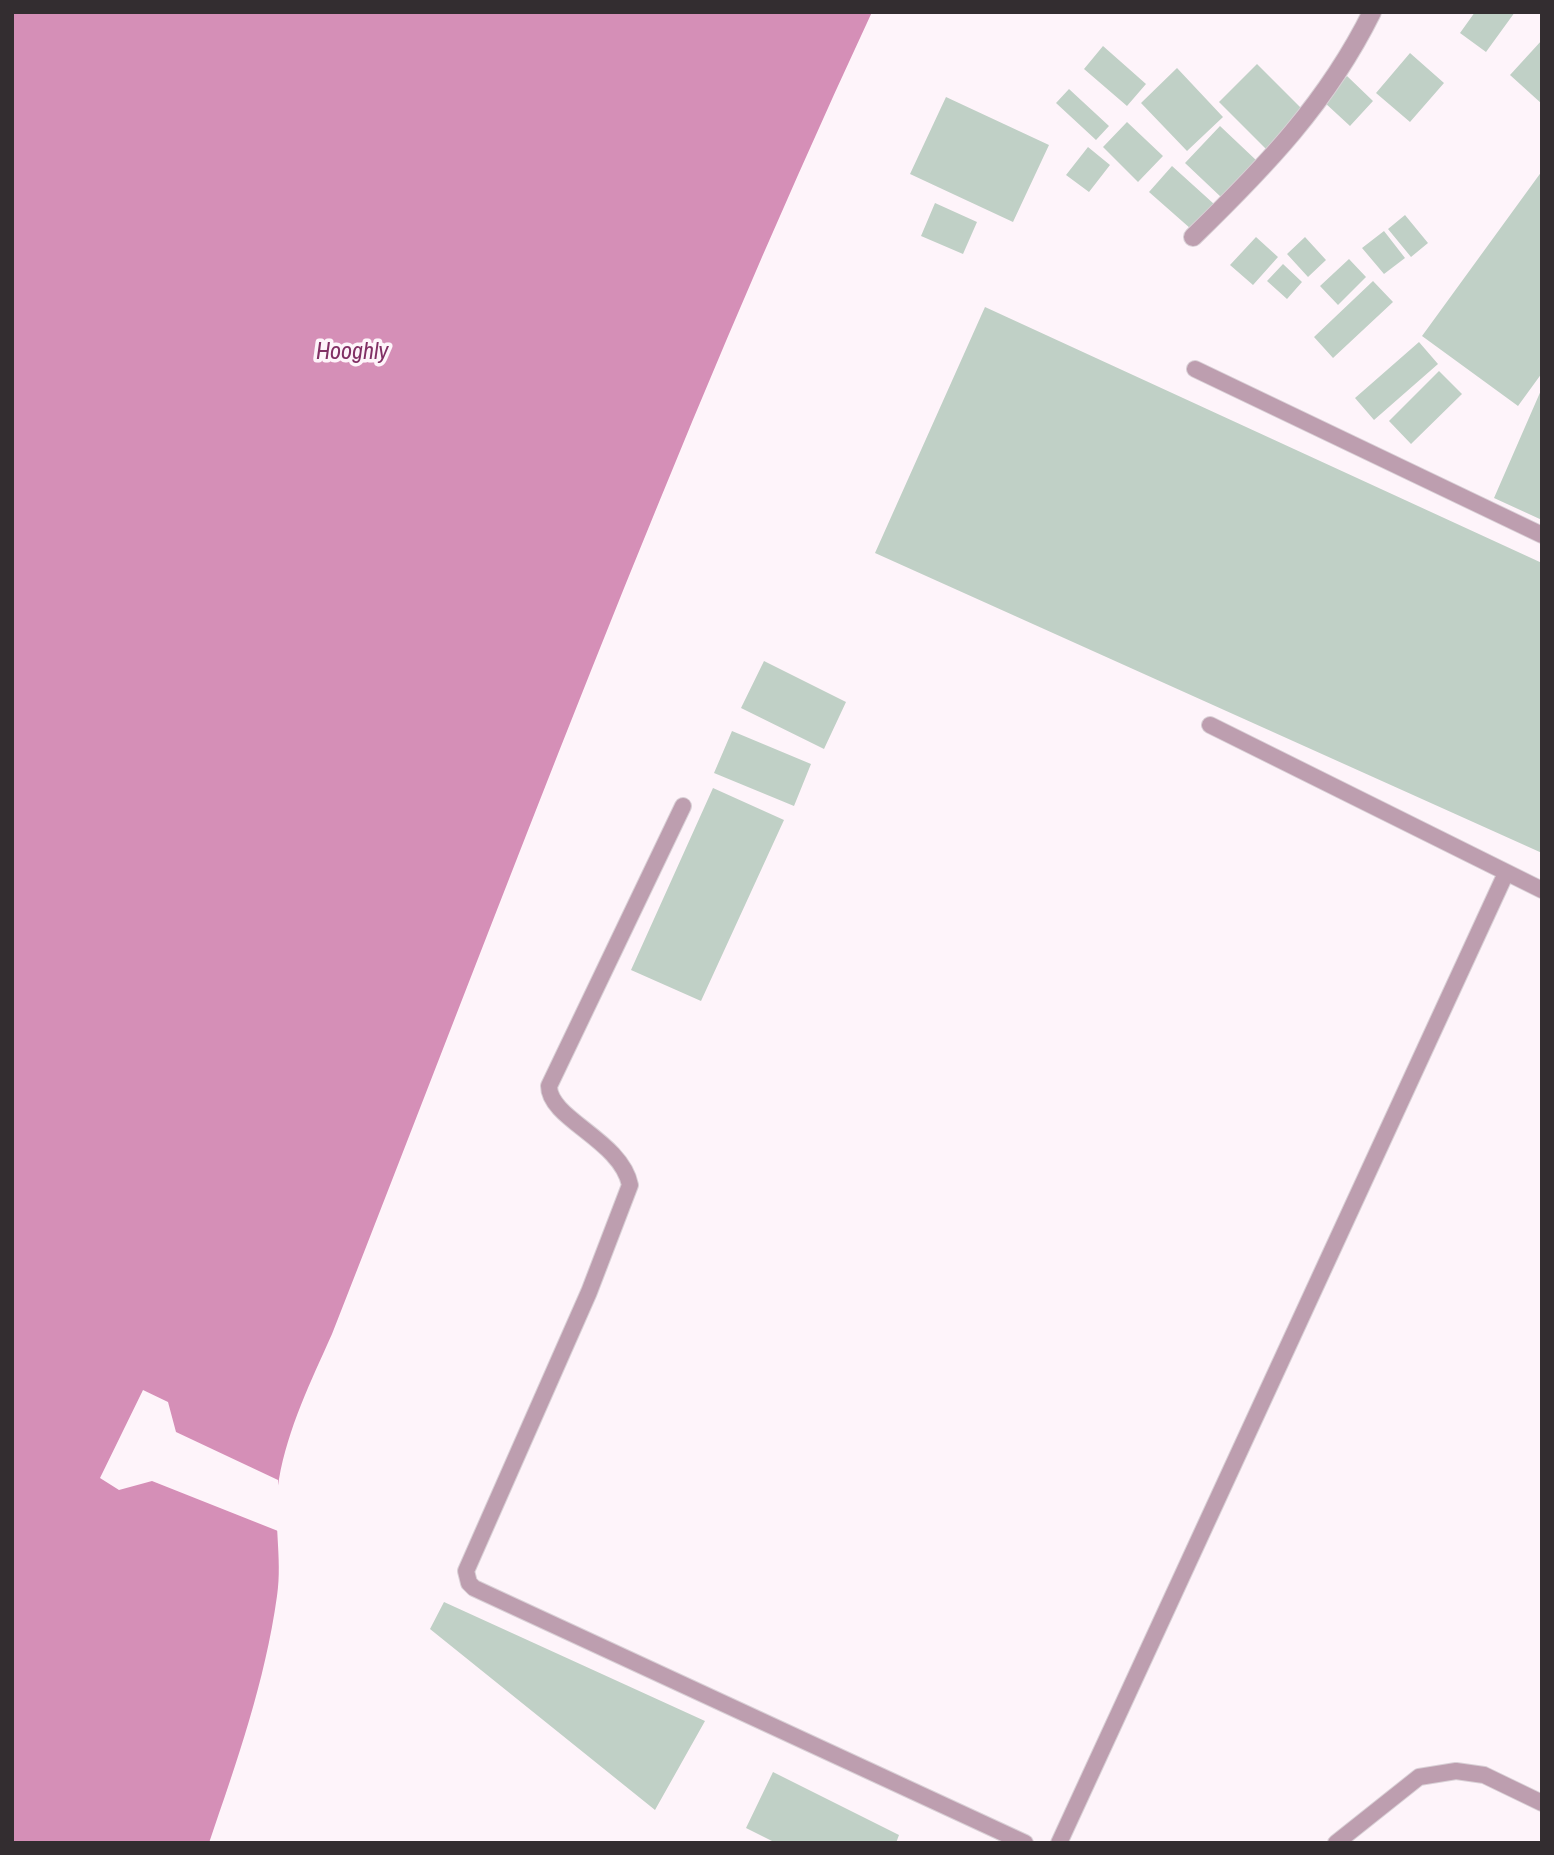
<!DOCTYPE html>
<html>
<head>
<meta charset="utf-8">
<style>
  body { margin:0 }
  #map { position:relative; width:1554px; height:1855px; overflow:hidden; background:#fef4fa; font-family:"Archivo Narrow",sans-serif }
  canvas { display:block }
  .frame { position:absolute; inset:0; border:14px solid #332d30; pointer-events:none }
</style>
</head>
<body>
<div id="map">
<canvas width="1554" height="1855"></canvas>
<div class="frame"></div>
</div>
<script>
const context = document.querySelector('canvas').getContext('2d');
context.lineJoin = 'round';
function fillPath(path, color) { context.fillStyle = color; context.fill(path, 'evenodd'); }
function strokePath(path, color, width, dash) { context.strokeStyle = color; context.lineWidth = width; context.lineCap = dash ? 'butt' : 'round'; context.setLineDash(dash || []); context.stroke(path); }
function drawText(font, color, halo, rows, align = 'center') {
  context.font = font + ' "Archivo Narrow",sans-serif'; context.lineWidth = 7; context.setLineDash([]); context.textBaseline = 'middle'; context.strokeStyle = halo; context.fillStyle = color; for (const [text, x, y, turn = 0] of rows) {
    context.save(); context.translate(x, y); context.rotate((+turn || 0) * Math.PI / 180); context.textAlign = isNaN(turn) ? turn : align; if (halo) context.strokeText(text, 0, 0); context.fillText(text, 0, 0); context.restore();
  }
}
fillPath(new Path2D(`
  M 12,12 L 872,12 C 671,443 506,891 332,1334 C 311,1381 288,1428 279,1479 C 272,1517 283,1558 277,1596 C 265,1682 237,1761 209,1843 L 12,1843 Z`), '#d58fb7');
fillPath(new Path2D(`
  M 143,1390 L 168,1402 L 176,1432 L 278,1480 L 278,1531 L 152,1481 L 119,1490 L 100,1478 Z`), '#fef4fa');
fillPath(new Path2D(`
  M 1475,12 L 1515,12 L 1486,52 L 1460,33 Z
  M 1542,40 L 1542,104 L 1510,75 Z
  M 1103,46 L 1146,84 L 1127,106 L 1084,69 Z
  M 1410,53 L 1444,83 L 1410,122 L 1376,93 Z
  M 1257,64 L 1304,111 L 1266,149 L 1219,102 Z
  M 1177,68 L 1223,117 L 1187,151 L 1141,103 Z
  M 1347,76 L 1373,101 L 1350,126 L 1324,102 Z
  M 1069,89 L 1109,126 L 1096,140 L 1056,103 Z
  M 946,97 L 1049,145 L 1013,222 L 910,174 Z
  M 1127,122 L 1163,156 L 1138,182 L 1103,147 Z
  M 1220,126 L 1257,161 L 1222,198 L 1185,163 Z
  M 1088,147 L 1110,165 L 1089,192 L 1066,175 Z
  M 1172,166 L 1214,204 L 1191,229 L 1149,192 Z
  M 1542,171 L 1542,373 L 1518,406 L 1422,336 Z
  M 935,203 L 977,222 L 963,254 L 921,236 Z
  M 1405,215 L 1428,243 L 1411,257 L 1388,229 Z
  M 1384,231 L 1405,258 L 1384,274 L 1362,248 Z
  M 1256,237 L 1278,257 L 1253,285 L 1230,265 Z
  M 1305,237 L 1326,260 L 1308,277 L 1287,254 Z
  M 1349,259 L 1366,277 L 1338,305 L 1320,286 Z
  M 1283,264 L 1302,282 L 1287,299 L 1267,281 Z
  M 1373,281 L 1393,302 L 1333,358 L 1314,337 Z
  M 985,307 L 1542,563 L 1542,853 L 875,553 Z
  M 1419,342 L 1438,364 L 1374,420 L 1355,398 Z
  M 1439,371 L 1462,394 L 1411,444 L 1389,421 Z
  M 1542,388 L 1542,520 L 1494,498 Z
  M 764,661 L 846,702 L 824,749 L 741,708 Z
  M 732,731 L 811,764 L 794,806 L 714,773 Z
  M 713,788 L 784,820 L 701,1001 L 631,970 Z
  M 444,1602 L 705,1721 L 655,1810 L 430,1629 Z
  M 773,1772 L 899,1835 L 896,1843 L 776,1843 L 746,1828 Z`), '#c0d0c6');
const lane = new Path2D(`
  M 1195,369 L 1542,535
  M 1210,725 L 1542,890
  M 683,806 L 549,1086 C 549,1119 621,1140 630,1185 L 589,1292 L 466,1571 L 469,1583 L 474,1588 L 1025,1843
  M 1059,1843 L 1506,873
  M 1336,1843 L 1419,1777 L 1456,1771 L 1484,1775 L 1542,1803`);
const street = new Path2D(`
  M 1193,237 C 1265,167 1327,103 1372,12`);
strokePath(lane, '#d9d0d6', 18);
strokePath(street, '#d9d0d6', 20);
strokePath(lane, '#bd9eaf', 16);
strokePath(street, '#bd9eaf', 18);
drawText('italic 24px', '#812f64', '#fef4fa', [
  ["Hooghly",352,353]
]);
</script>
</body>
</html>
